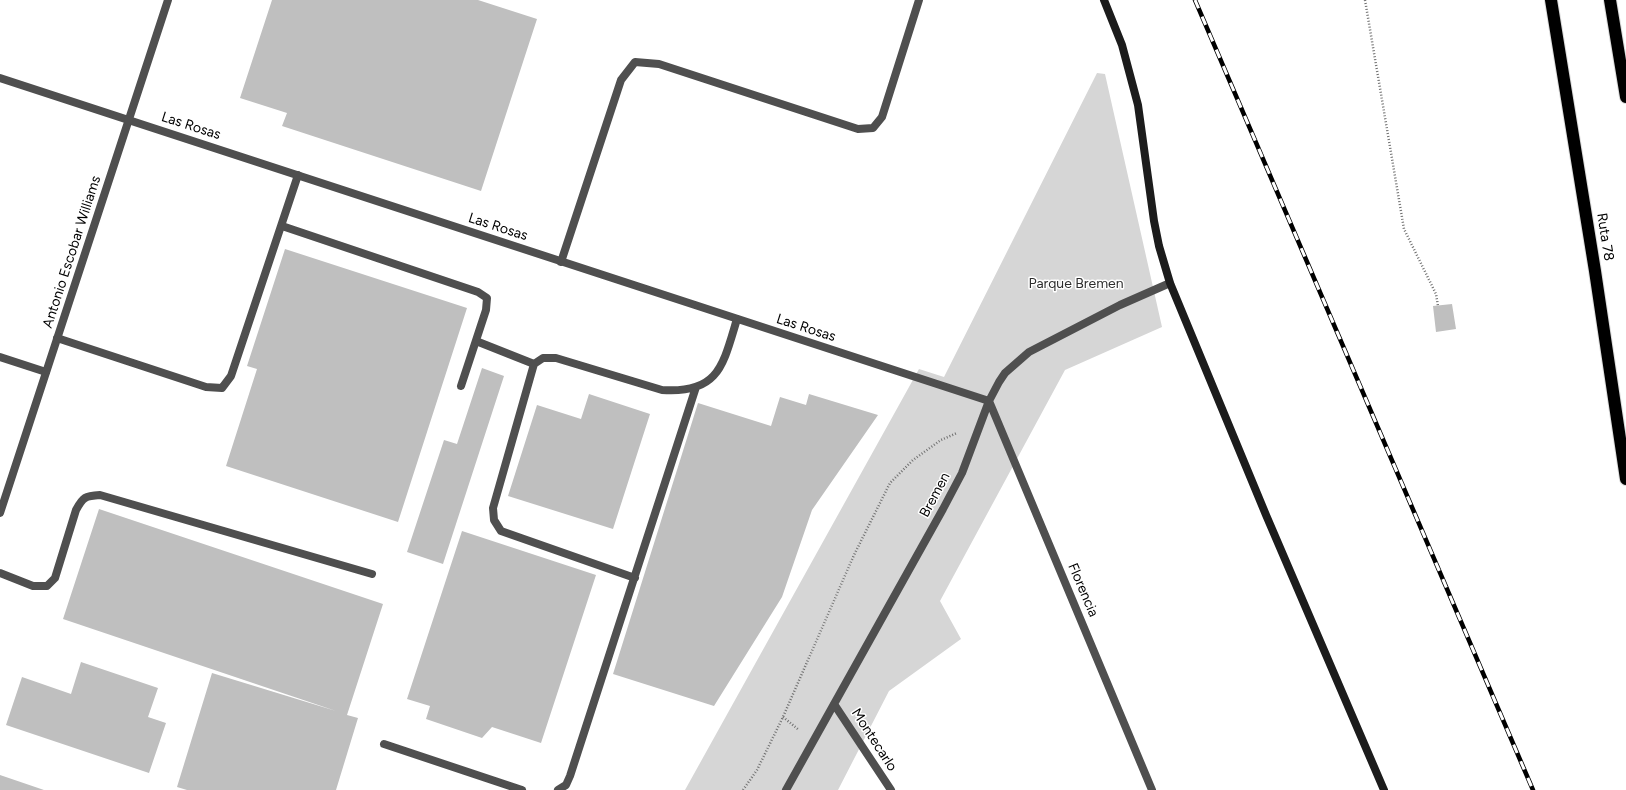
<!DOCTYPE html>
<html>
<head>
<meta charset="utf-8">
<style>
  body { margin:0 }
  canvas { display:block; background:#fff }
</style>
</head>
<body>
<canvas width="1626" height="790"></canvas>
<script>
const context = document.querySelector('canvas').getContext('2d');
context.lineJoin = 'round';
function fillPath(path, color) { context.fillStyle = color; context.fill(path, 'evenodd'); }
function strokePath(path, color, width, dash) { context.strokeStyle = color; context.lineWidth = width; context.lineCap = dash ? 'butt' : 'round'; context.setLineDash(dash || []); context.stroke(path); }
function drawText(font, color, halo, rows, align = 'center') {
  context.font = font + ' Figtree,sans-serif'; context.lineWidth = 3; context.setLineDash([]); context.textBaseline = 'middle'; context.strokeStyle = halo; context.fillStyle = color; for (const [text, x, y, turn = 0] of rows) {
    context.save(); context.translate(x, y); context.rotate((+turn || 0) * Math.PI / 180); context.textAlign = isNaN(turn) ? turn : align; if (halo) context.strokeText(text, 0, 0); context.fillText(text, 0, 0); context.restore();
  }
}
fillPath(new Path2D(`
  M 1097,73 L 1105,74 L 1162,327 L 1065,370 L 940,601 L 961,639 L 889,691 L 838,790 L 685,790 L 919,369 L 944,377 Z`), '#d6d6d6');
fillPath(new Path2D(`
  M 272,0 L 478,0 L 537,19 L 481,191 L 282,126 L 287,113 L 240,98 Z
  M 285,249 L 467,308 L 398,522 L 226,466 L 257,369 L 247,366 Z
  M 1452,304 L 1456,329 L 1436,332 L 1433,306 Z
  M 482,368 L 504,376 L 443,564 L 407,552 L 444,440 L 457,444 Z
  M 589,394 L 650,414 L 613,529 L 508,496 L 537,405 L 581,419 Z
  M 809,394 L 878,415 L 812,510 L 782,597 L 714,706 L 613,674 L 698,403 L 771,426 L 780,397 L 806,405 Z
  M 99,509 L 383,604 L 347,715 L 358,718 L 336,790 L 187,790 L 177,787 L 212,673 L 336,711 L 63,619 Z
  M 462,531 L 596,575 L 541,743 L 492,727 L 482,738 L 426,719 L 430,706 L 407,699 Z
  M 81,662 L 158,688 L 148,717 L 166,723 L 149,773 L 6,725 L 22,677 L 71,694 Z
  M 0,775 L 44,790 L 0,790 Z`), '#bfbfbf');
const motorway = new Path2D(`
  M 1551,0 L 1595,271 L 1626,479
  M 1610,0 L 1626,97`);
strokePath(motorway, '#dbdbdb', 14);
strokePath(new Path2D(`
  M 1365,0 L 1404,229 L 1436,294 L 1438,306
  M 783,717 L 799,730
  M 743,790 L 757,770 L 783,717 L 854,555 L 890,483 L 913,460 L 941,440 L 957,433`), '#717171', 2.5, [1, 2]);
strokePath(new Path2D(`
  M 282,226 L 478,292 L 487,298 L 486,310 L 461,386
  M 561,262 L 621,80 L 635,62 L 659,64 L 858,129 L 873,128 L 882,117 L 919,0
  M 57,338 L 206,387 L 222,388 L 231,376 L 298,175
  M 476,341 L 534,364
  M 0,573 L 33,586 L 47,586 L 55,578 L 76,510 C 83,497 85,496 100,495 L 372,574
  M 635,578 L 501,531 L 494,520 L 493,508 L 534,364 L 543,358 L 556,358 L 662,390 C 719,394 723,365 737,319
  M 384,744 L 522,790
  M 558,790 L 566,785 L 570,776 L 696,387`), '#4f4f4f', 8);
strokePath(new Path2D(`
  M 0,78 L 989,401
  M 0,357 L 46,372
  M 989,401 L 1152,790
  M 834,704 L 891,790
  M 786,790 L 943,509 L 962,473 L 989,401 L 999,382 L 1005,373 L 1029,352 L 1120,305 L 1170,283`), '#4f4f4f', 8);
strokePath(new Path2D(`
  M 0,513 L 168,0`), '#4f4f4f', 8);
strokePath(new Path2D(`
  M 1104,0 L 1122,45 L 1138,105 L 1154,221 L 1159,246 L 1170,283 L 1266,515 L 1384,790`), '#1c1c1c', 8);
strokePath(motorway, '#000', 12);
const rail = new Path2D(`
  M 1195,0 L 1533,790`);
strokePath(rail, '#000', 4.5);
strokePath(rail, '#fff', 3, [9]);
drawText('14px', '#000', '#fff', [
  ["Las Rosas",191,126,18],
  ["Las Rosas",498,227,18],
  ["Ruta 78",1605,237,81],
  ["Antonio Escobar Williams",72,252,-72],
  ["Las Rosas",806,328,18],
  ["Bremen",935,495,-62],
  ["Florencia",1083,590,67],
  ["Montecarlo",874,740,57]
]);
drawText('14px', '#2d2d2d', '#fff', [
  ["Parque Bremen",1076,284]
]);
</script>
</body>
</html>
